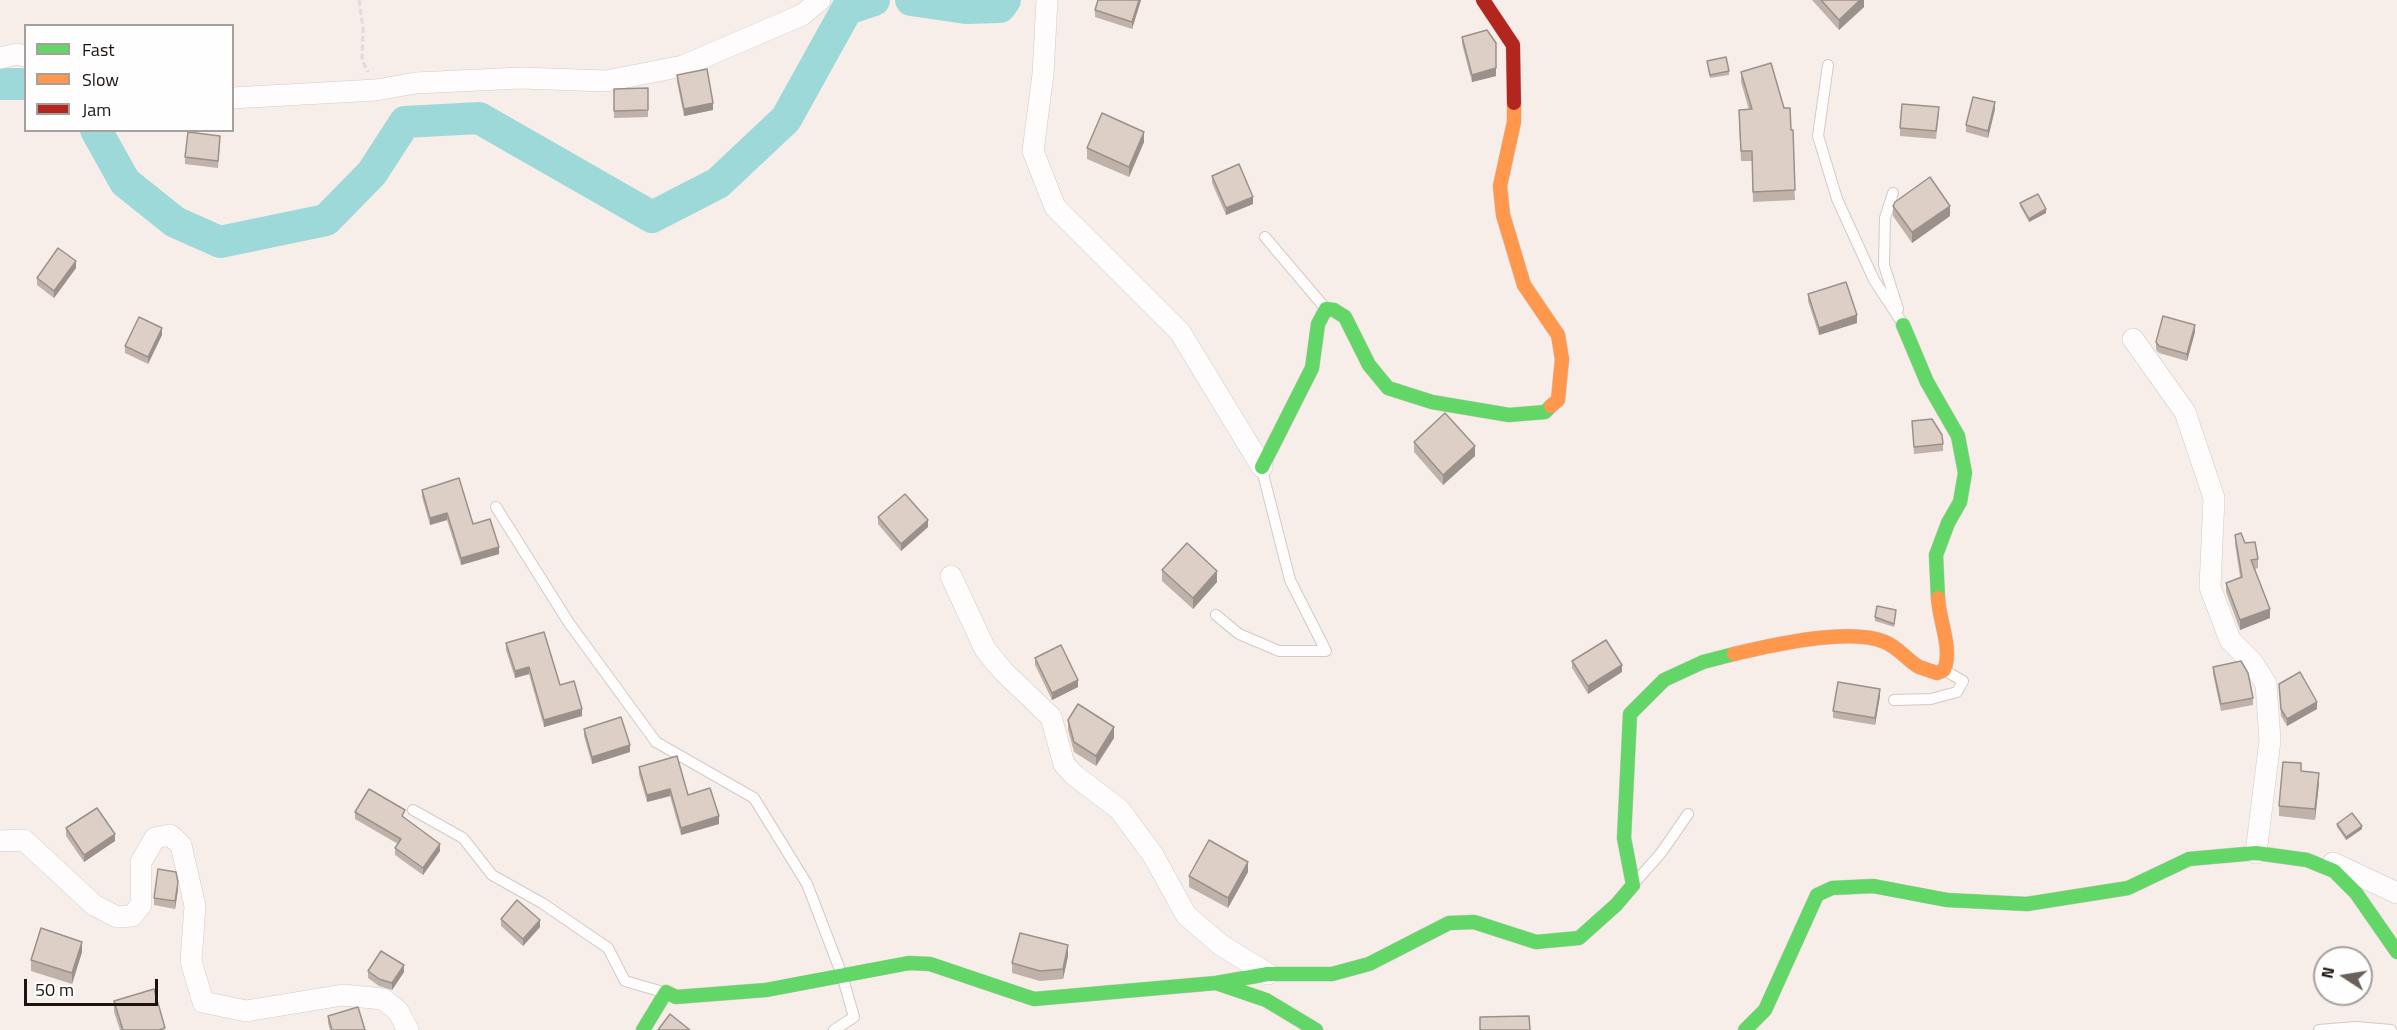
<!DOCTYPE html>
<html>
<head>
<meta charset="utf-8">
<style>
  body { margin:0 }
  #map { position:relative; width:2397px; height:1030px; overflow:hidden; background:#f7eee9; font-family:"Titillium Web",sans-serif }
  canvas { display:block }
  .legend { position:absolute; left:24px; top:24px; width:210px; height:108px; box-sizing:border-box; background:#fefefe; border:2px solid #a4a09e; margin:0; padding:8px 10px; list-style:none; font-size:18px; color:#1d140e }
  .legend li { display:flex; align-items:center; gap:12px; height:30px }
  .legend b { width:30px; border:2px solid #a4a09e }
  .north { position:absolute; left:2313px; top:946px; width:60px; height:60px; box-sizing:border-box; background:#fefefe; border:2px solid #a4a09e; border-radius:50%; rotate:282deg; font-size:16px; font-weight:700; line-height:24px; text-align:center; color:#1d140e }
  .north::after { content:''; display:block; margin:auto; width:21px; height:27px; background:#69605b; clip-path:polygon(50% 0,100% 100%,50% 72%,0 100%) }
  .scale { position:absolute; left:24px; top:979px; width:134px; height:27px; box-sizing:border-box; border:3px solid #1d140e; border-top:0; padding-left:8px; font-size:18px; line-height:21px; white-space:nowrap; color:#1d140e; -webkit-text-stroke:4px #fefefe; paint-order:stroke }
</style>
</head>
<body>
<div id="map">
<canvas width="2397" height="1030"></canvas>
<ul class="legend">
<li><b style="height:8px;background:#63d668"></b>Fast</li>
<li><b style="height:8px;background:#ff974d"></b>Slow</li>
<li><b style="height:8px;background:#b3261e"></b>Jam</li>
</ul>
<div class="north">N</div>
<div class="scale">50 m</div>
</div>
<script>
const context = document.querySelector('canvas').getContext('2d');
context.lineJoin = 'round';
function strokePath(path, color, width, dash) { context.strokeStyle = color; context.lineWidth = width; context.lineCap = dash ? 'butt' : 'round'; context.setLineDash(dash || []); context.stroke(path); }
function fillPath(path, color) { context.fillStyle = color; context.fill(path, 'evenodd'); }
strokePath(new Path2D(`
  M 911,0 L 966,8 L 1000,7 L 1005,0
  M 0,84 L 26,84
  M 96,130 L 125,182 L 175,222 L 220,242 L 326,220 L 372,173 L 405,122 L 479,118 L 652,217 L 718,183 L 786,119 L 847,9 L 874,0`), '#9dd9d9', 32);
const lane = new Path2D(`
  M 1828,65 L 1818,136 L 1837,199 L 1874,280 L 1903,324
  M 1893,193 L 1885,218 L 1884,265 L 1898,309
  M 1265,237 L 1326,309
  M 496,507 L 569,623 L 656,742 L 754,798 L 807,884 L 842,975 L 854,1017 L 834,1030
  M 1216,615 L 1239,634 L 1279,651 L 1326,651 L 1290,580 L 1262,470
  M 1894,700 L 1931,699 L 1957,692 L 1963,681 L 1944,670
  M 413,810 L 463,838 L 492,875 L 542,903 L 608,948 L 625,981 L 663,992
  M 1637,880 L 1661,853 L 1688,814
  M 2319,1030 L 2356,1027 L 2391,1030`);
const street = new Path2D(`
  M 1047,0 L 1043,74 L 1033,151 L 1055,207 L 1180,332 L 1262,467
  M 0,58 L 17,54 L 26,56
  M 232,98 L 376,90 L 416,83 L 521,78 L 606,81 L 683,66 L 802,15 L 820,0
  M 2133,339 L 2185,412 L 2214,498 L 2210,587 L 2230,640 L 2252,662 L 2266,684 L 2270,740 L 2256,853
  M 951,576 L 985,649 L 1003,671 L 1051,717 L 1064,764 L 1074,775 L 1119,809 L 1153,855 L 1186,915 L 1221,945 L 1268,974
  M 0,841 L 24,840 L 94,905 L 117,917 L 132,916 L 141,905 L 141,862 L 155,838 L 170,835 L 181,845 L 195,906 L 191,961 L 203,1002 L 246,1011 L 343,995 L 383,999 L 398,1011 L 408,1030
  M 2333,863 L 2397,893`);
const fast = new Path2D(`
  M 1903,325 L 1927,382 L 1958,436 L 1965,473 L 1960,502 L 1948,523 L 1936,555 L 1938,598
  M 1262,467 L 1312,368 L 1318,324 L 1326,309 L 1334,310 L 1345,317 L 1369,365 L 1388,388 L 1432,402 L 1509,415 L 1545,412 L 1551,406
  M 1216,983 L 1268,974 L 1332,974 L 1369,964 L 1449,923 L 1474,922 L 1536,942 L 1579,938 L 1616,905 L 1633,885 L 1624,838 L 1630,714 L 1664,680 L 1703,662 L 1734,654
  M 643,1030 L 666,992 L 676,997 L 766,990 L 909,963 L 930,964 L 1034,999 L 1216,983 L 1266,1000 L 1316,1030
  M 1745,1030 L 1765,1010 L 1817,895 L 1832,888 L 1873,886 L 1947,900 L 2027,904 L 2128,888 L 2189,859 L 2256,853 L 2307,860 L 2334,871 L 2356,893 L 2397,952`);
const slow = new Path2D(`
  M 1514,103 L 1514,122 L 1500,186 L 1503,215 L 1524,285 L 1558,335 L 1562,359 L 1558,400 L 1551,406
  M 1734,654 C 1772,645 1850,627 1885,642 C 1899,648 1907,660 1919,667 C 1925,669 1931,671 1937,673 L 1944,670 C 1953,649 1939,621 1938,598`);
const jam = new Path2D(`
  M 1483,0 L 1513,45 L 1514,103`);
strokePath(lane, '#d3cac5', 12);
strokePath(street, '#d3cac5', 22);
strokePath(fast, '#d3cac5', 15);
strokePath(slow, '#d3cac5', 15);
strokePath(jam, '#d3cac5', 15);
strokePath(new Path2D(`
  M 359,0 L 363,28 L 362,60 L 368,72`), '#dedcdb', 3, [6, 3]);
strokePath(lane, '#fefcfc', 10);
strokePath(street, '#fefcfc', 21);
strokePath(fast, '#63d668', 14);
strokePath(slow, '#ff974d', 14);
strokePath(jam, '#b3261e', 14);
fillPath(new Path2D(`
  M 1098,0 L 1141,0 L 1132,29 L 1095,17 L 1095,10 Z
  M 1812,0 L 1864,0 L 1864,7 L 1839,30 Z
  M 1462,37 L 1496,76 L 1472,82 L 1462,44 Z
  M 1707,61 L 1729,71 L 1729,75 L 1710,78 Z
  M 1741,72 L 1791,130 L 1795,200 L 1753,202 L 1752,161 L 1741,161 L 1739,120 L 1749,110 L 1741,82 Z
  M 677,75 L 713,110 L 684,116 L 677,82 Z
  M 648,88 L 648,117 L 614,118 L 614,89 Z
  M 1995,109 L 1988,138 L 1966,132 L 1966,125 Z
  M 1939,114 L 1936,139 L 1900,136 L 1900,128 Z
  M 1144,142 L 1129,177 L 1087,159 L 1087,148 Z
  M 220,143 L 218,168 L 185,164 L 185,157 Z
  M 1212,176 L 1253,204 L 1226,215 L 1212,183 Z
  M 2020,203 L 2046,213 L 2029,222 L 2020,206 Z
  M 1893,206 L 1950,216 L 1912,243 L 1893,216 Z
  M 76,268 L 54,298 L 37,285 L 37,278 Z
  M 1808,294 L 1857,323 L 1819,335 L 1808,301 Z
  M 2195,332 L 2187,361 L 2159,353 L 2156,350 L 2156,342 Z
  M 162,335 L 148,364 L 125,353 L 125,346 Z
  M 1912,421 L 1943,444 L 1943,451 L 1914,454 Z
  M 1414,442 L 1475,456 L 1443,485 L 1414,452 Z
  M 422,490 L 473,524 L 499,554 L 461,565 L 447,520 L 430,525 L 422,497 Z
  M 878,517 L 928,527 L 901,551 L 878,524 Z
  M 2235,535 L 2245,543 L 2258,559 L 2258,568 L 2255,569 L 2270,618 L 2240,630 L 2226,592 L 2226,583 L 2240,577 L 2235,544 Z
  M 1162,570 L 1217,582 L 1193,609 L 1162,581 Z
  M 1896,613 L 1894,627 L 1875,621 L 1875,617 Z
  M 506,643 L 560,685 L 582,716 L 544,727 L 529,674 L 515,678 L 506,650 Z
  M 1035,658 L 1078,687 L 1052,700 L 1035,665 Z
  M 1572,661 L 1622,672 L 1588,694 L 1572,668 Z
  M 2213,667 L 2253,698 L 2253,705 L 2221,711 L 2213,674 Z
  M 2279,684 L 2317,709 L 2287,726 L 2281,716 Z
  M 1880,696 L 1875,725 L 1833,718 L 1833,711 Z
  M 1068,720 L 1114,738 L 1096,766 L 1074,752 L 1068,730 Z
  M 584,729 L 630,752 L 592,764 L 584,736 Z
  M 639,767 L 688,795 L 719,824 L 681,835 L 670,796 L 647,802 L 639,774 Z
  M 2301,771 L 2319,783 L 2315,820 L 2279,816 L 2279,806 Z
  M 355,812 L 405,817 L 404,818 L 440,851 L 423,875 L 395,855 L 395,848 L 398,844 L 355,819 Z
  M 2337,824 L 2362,829 L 2346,840 L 2337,827 Z
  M 66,828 L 115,841 L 84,862 L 66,836 Z
  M 1248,872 L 1228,908 L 1189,887 L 1189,876 Z
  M 178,890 L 175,909 L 154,905 L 154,898 Z
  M 501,919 L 540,927 L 523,946 L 501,926 Z
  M 82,952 L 72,984 L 31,971 L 31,960 Z
  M 1068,956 L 1063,979 L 1040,981 L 1012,973 L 1012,963 Z
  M 368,971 L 404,972 L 392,990 L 379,986 L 368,978 Z
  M 114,1001 L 165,1030 L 120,1030 L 114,1012 Z
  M 328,1016 L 365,1030 L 330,1030 L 328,1023 Z`), '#bfb2aa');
fillPath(new Path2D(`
  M 1139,0 L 1141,0 L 1132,29 L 1132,22 Z
  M 1860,0 L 1864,0 L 1864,7 L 1839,30 L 1839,20 Z
  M 1496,68 L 1496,76 L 1472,82 L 1472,75 Z
  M 1995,102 L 1995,109 L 1988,138 L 1988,131 Z
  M 713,103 L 713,110 L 684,116 L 684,109 Z
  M 1144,132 L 1144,142 L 1129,177 L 1129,167 Z
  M 1253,197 L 1253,204 L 1226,215 L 1226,208 Z
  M 1950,206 L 1950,216 L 1912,243 L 1912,232 Z
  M 2046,209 L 2046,213 L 2029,222 L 2029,219 Z
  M 76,261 L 76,268 L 54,298 L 54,291 Z
  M 1857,315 L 1857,323 L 1819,335 L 1819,328 Z
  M 2195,325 L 2195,332 L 2187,361 L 2187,354 Z
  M 162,328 L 162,335 L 148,364 L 148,357 Z
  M 1475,446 L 1475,456 L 1443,485 L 1443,475 Z
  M 447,513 L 447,520 L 430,525 L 430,518 Z
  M 928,520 L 928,527 L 901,551 L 901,544 Z
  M 499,547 L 499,554 L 461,565 L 461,558 Z
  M 1217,571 L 1217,582 L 1193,609 L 1193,598 Z
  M 2270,609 L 2270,618 L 2240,630 L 2240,620 Z
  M 1622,665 L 1622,672 L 1588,694 L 1588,686 Z
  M 529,667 L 529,674 L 515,678 L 515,671 Z
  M 1078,680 L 1078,687 L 1052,700 L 1052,693 Z
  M 1880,689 L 1880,696 L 1875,725 L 1875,718 Z
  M 2317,702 L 2317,709 L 2287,726 L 2287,719 Z
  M 582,709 L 582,716 L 544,727 L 544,720 Z
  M 1114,727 L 1114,738 L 1096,766 L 1096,756 Z
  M 630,745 L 630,752 L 592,764 L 592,757 Z
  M 2319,773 L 2319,783 L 2315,820 L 2315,809 Z
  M 670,789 L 670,796 L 647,802 L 647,795 Z
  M 719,816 L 719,824 L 681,835 L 681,828 Z
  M 2362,826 L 2362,829 L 2346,840 L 2346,837 Z
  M 115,834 L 115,841 L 84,862 L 84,855 Z
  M 440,844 L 440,851 L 423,875 L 423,868 Z
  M 1248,862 L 1248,872 L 1228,908 L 1228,898 Z
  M 178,882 L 178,890 L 175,909 L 175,901 Z
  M 540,920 L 540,927 L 523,946 L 523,939 Z
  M 82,942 L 82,952 L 72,984 L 72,973 Z
  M 1068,945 L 1068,956 L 1063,979 L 1063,969 Z
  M 404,965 L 404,972 L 392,990 L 392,983 Z`), '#9b918b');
const building = new Path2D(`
  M 1098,0 L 1139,0 L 1132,22 L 1095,10 Z
  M 1821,0 L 1860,0 L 1839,20 Z
  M 1487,30 L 1496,43 L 1496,68 L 1472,75 L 1462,37 Z
  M 1726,57 L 1729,71 L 1710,75 L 1707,61 Z
  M 1771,63 L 1784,108 L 1790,108 L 1791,130 L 1793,130 L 1795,190 L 1753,192 L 1752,151 L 1741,151 L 1739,110 L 1752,109 L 1741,72 Z
  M 707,69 L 713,103 L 684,109 L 677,75 Z
  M 648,88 L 648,110 L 614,111 L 614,89 Z
  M 1973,97 L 1995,102 L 1988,131 L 1966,125 Z
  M 1902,104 L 1939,107 L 1936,131 L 1900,128 Z
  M 1102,113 L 1144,132 L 1129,167 L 1087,148 Z
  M 188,132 L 220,136 L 218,161 L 185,157 Z
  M 1239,164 L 1253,197 L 1226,208 L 1212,176 Z
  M 1930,177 L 1950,206 L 1912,232 L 1893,206 L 1895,202 Z
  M 2038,194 L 2046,209 L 2029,219 L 2020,203 Z
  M 58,248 L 76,261 L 54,291 L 37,278 Z
  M 1846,282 L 1857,315 L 1819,328 L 1808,294 Z
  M 2163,316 L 2195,325 L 2187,354 L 2159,346 L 2156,342 Z
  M 139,317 L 162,328 L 148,357 L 125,346 Z
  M 1445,413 L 1475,446 L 1443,475 L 1414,442 Z
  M 1932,419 L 1942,435 L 1943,444 L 1914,447 L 1912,421 Z
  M 459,478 L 473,524 L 490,519 L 499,547 L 461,558 L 447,513 L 430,518 L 422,490 Z
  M 905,494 L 928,520 L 901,544 L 878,517 Z
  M 2241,533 L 2245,543 L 2255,542 L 2258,559 L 2251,560 L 2270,609 L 2240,620 L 2226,583 L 2242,577 L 2235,535 Z
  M 1187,543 L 1217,571 L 1193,598 L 1162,570 Z
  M 1877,606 L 1896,610 L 1894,624 L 1875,617 Z
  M 544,632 L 560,685 L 574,681 L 582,709 L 544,720 L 529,667 L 515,671 L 506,643 Z
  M 1606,640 L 1622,665 L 1588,686 L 1572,661 Z
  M 1061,645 L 1078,680 L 1052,693 L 1035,658 Z
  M 2241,661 L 2248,673 L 2253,698 L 2221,704 L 2213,667 Z
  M 2300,672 L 2317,702 L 2287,719 L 2281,709 L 2279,684 Z
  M 1838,682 L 1880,689 L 1875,718 L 1833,711 Z
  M 1078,704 L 1114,727 L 1096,756 L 1074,742 L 1068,720 Z
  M 621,717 L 630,745 L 592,757 L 584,729 Z
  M 677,756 L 688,795 L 710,788 L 719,816 L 681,828 L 670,789 L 647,795 L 639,767 Z
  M 2283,762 L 2301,763 L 2301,771 L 2319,773 L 2315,809 L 2279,806 Z
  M 369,789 L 405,810 L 402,816 L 440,844 L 423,868 L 395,848 L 401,839 L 355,812 Z
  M 97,808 L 115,834 L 84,855 L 66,828 Z
  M 2352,813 L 2362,826 L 2346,837 L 2337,824 Z
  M 1209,840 L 1248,862 L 1228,898 L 1189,876 Z
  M 158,869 L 176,872 L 178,882 L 175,901 L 154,898 Z
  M 517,900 L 540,920 L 523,939 L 501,919 Z
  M 41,928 L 82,942 L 72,973 L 31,960 Z
  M 1020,933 L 1068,945 L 1063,969 L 1040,971 L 1012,963 Z
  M 381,951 L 404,965 L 392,983 L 379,979 L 368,971 Z
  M 154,989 L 165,1028 L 159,1030 L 123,1030 L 114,1001 Z
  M 358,1007 L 365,1030 L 332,1030 L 328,1016 Z
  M 670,1014 L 690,1030 L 658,1030 Z
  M 1529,1016 L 1530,1030 L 1480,1030 L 1480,1017 Z`);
fillPath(building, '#decfc6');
strokePath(building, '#9b918b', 1.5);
</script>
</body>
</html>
